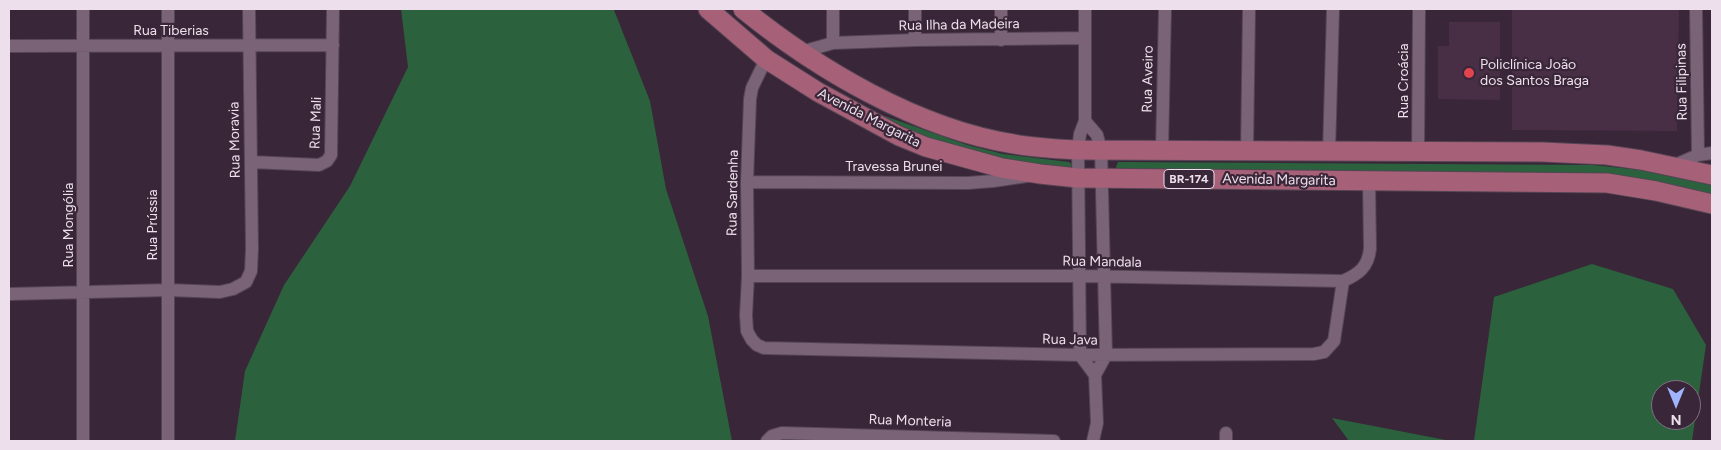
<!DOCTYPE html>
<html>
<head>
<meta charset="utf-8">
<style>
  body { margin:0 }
  #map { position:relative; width:1721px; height:450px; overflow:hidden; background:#392638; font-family:Figtree,sans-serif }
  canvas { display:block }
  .frame { position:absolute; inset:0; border:10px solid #ede0ec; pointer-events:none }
  .north { position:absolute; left:1651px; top:380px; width:50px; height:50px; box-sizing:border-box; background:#392638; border:1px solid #817080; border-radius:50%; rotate:180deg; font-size:14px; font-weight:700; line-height:20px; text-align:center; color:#ede0ec }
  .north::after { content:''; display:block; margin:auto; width:18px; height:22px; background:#a0b3fd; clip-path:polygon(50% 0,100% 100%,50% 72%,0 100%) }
</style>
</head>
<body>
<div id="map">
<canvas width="1721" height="450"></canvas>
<div class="frame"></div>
<div class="north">N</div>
</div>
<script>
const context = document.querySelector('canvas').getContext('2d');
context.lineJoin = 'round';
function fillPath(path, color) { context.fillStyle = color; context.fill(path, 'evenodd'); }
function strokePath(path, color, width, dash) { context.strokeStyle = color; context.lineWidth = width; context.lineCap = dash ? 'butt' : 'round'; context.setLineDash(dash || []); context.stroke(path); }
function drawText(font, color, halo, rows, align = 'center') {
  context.font = font + ' Figtree,sans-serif'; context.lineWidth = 4.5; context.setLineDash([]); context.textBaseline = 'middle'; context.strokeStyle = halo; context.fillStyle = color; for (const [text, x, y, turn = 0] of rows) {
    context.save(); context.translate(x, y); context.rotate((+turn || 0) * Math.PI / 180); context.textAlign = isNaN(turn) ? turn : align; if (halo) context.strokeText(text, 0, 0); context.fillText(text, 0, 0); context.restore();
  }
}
fillPath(new Path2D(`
  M 1512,9 L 1679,9 L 1677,131 L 1512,130 Z
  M 1449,22 L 1500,22 L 1500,100 L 1438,99 L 1438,46 L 1449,46 Z`), '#482f46');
fillPath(new Path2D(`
  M 401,9 L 610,9 L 614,10 L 650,101 L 666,189 L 708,316 L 732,441 L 235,441 L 245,371 L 284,285 L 350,186 L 408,67 Z
  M 758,44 L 826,89 L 882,115 L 967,145 L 1003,154 L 1069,162 L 1071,164 L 1071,172 L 930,145 L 785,78 Z
  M 1118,162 L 1593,165 L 1650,171 L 1712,185 L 1712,198 L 1671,187 L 1118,172 L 1116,167 Z
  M 1592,264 L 1673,289 L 1706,345 L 1692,441 L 1474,441 L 1494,297 ZM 1661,390 L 1691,390 L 1691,420 L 1661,420 Z
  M 1332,418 L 1451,441 L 1349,441 Z`), '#2b613d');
const street = new Path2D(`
  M 83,9 L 83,441
  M 168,9 L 168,441
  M 1001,9 L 1001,40
  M 1085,9 L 1085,121 L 1080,134 L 1078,150 L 1080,355 L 1095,375
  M 1696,9 L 1698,155
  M 915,40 L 915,9
  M 833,43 L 915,40 L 1085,38
  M 9,46 L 333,45
  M 801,52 L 833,43 L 833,9
  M 766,59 L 752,88 L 750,99 L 747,182 L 748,276 L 746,315 L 747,331 L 752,340 L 757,345 L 764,348 L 1080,355 L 1314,354 L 1324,352 L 1334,341 L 1343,281
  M 1085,121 L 1097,135 L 1101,150 L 1106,355 L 1095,375 L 1097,423 L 1093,441
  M 1162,150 L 1165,9
  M 1247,152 L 1249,9
  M 1329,152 L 1333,9
  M 1418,153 L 1419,9
  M 251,162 L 319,165 L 327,161 L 331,155 L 333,9
  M 1673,166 L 1698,155 L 1712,153
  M 747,182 L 968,183 L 993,181 L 1027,176
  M 748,276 L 1079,276 L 1343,281 C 1359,274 1368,267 1370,249 L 1369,181
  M 9,294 L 169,290 L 220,292 L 233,289 L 246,282 L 251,271 L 252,248 L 249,9
  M 767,441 L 772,436 L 782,433 L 1054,441
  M 1226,441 L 1226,433`);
const primary = new Path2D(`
  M 708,9 L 766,59 L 818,92 L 899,136 L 926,147 L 1002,168 L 1040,174 L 1078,178 L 1607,183 L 1656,191 L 1712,204
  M 743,9 C 817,69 918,129 1014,144 C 1035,148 1057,149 1078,150 L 1542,152 L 1607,155 L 1641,160 L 1712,175`);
strokePath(street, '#554554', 14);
strokePath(primary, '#554554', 21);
strokePath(street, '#7a6377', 12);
strokePath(primary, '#a66178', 19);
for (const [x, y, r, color] of [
  [1469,73,6,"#e0444e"]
]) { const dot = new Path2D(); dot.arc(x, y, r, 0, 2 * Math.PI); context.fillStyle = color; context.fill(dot); strokePath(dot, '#392638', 2); }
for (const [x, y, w] of [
  [1189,179,50]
]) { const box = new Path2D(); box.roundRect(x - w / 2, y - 9.5, w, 19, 4); context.fillStyle = '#392638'; context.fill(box); strokePath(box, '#ede0ec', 1); }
drawText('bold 12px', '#ede0ec', null, [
  ["BR-174",1189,179]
]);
drawText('14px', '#ede0ec', '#392638', [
  ["Rua Ilha da Madeira",959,25,-1],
  ["Rua Tiberias",171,31],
  ["Rua Aveiro",1148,79,-89],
  ["Rua Croácia",1404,81,-90],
  ["Rua Filipinas",1682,82,-91],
  ["Avenida Margarita",869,118,27],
  ["Rua Mali",316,123,-88],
  ["Rua Moravia",235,140,-91],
  ["Travessa Brunei",894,167],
  ["Avenida Margarita",1279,180,1],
  ["Rua Sardenha",733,193,-89],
  ["Rua Mongólia",69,225,-90],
  ["Rua Prússia",153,225,-90],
  ["Rua Mandala",1102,262,1],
  ["Rua Java",1070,340,1],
  ["Rua Monteria",910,421,2]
]);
drawText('14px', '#ede0ec', '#392638', [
  ["Policlínica João",1480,65],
  ["dos Santos Braga",1480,81]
], 'left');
</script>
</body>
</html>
